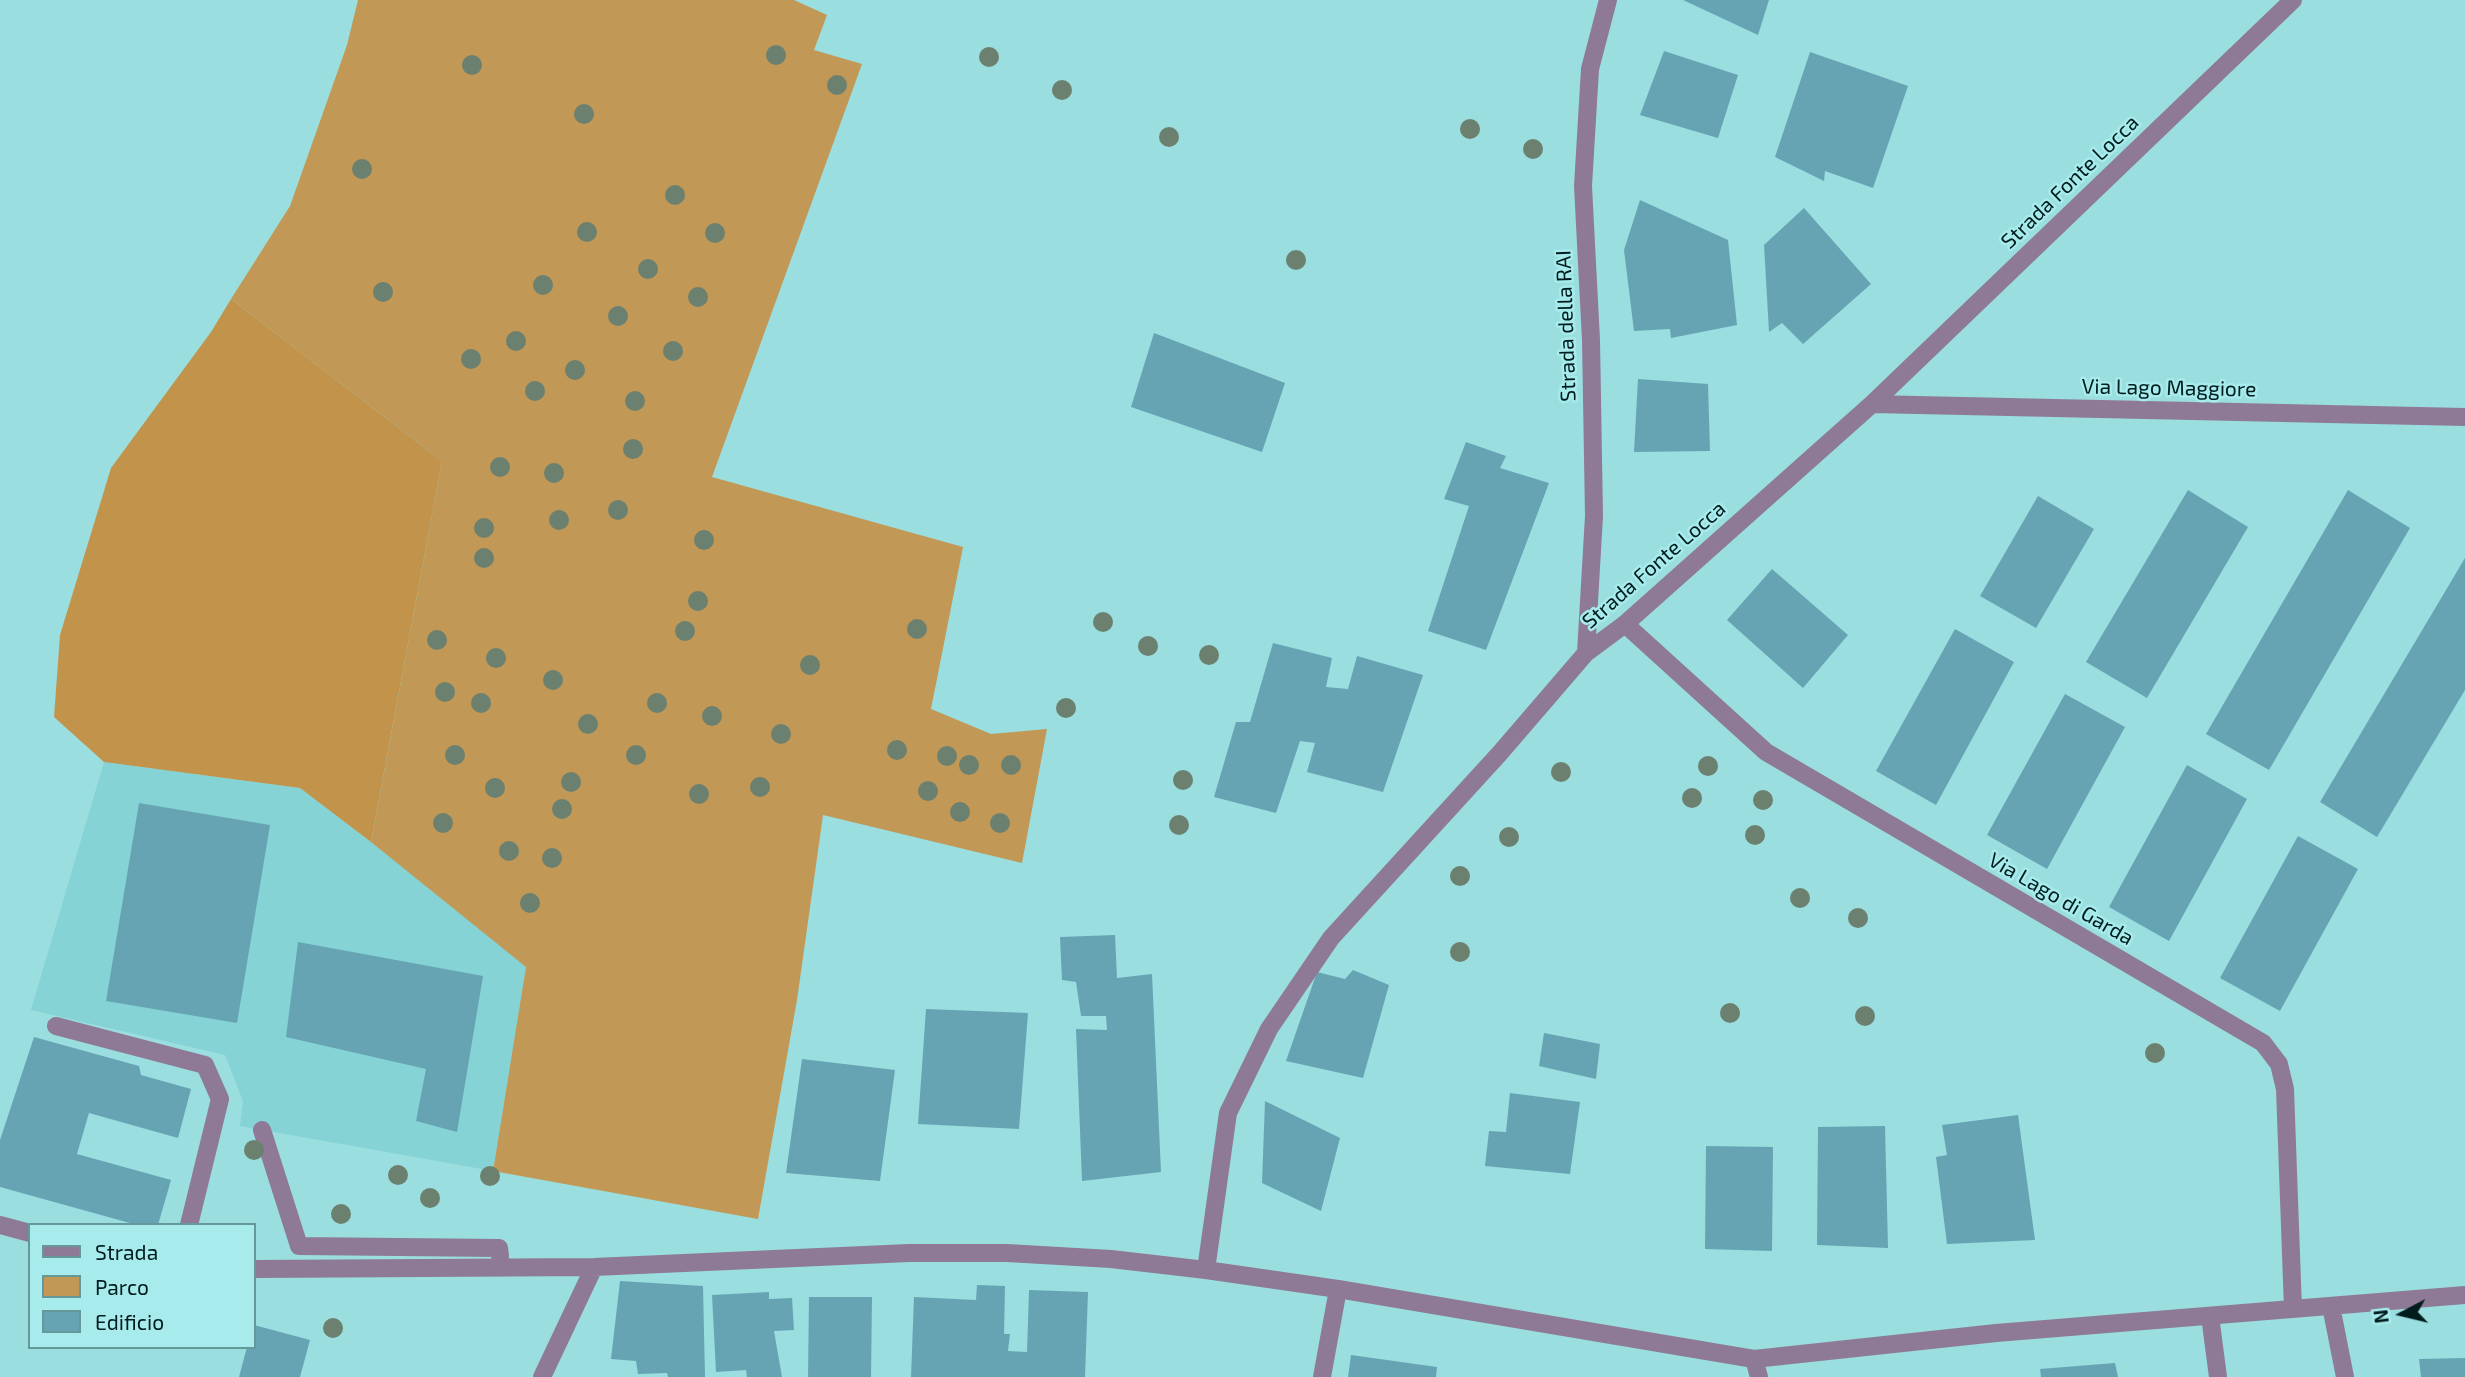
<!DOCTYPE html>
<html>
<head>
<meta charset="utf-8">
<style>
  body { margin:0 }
  #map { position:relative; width:2465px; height:1377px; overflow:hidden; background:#9adedf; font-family:"Exo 2",sans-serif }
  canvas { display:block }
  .legend { position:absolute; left:28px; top:1223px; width:228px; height:126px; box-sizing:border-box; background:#a7ebec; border:2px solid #659899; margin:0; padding:9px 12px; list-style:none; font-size:21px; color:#011c1d }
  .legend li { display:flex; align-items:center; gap:14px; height:35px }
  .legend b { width:35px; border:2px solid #659899 }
  .north { position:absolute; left:2367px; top:1279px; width:70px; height:70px; -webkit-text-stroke:5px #a7ebec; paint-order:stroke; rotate:263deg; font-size:19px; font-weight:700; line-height:28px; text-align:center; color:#011c1d }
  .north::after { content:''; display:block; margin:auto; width:24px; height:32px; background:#011c1d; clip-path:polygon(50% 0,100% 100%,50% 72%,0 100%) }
</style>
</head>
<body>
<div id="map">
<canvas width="2465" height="1377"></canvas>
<ul class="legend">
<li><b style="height:9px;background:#8e7a96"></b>Strada</li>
<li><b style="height:19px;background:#c29857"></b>Parco</li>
<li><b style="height:19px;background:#66a4b4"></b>Edificio</li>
</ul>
<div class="north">N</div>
</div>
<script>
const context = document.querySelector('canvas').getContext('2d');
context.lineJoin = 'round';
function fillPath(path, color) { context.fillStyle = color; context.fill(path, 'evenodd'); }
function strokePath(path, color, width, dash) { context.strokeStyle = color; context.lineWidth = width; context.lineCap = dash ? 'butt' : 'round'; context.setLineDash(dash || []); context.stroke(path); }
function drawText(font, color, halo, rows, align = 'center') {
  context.font = font + ' "Exo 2",sans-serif'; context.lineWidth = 5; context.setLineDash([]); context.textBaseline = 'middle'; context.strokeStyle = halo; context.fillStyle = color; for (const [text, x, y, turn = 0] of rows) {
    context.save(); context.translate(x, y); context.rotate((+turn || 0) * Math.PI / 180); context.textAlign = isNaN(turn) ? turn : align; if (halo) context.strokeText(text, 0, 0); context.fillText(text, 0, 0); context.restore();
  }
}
fillPath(new Path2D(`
  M 104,762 L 300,788 L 430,887 L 526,967 L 493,1171 L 240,1126 L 243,1101 L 225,1055 L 31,1010 Z`), '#85d3d4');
fillPath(new Path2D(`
  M 358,0 L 794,0 L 827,15 L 814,50 L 862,64 L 712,477 L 963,547 L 931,709 L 991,734 L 1047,729 L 1022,863 L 823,815 L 797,1000 L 758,1219 L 493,1171 L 526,967 L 371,842 L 442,461 L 231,299 L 290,206 L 347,45 Z`), '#c29857');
fillPath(new Path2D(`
  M 231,299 L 442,461 L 371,842 L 300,788 L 104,762 L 54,717 L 60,635 L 111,468 L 211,332 Z`), '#c2944b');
fillPath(new Path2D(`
  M 1683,0 L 1769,0 L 1758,35 Z
  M 1664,51 L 1738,75 L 1718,138 L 1640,115 Z
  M 1810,52 L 1908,86 L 1873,188 L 1825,171 L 1824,181 L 1775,157 Z
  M 1640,200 L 1728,240 L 1737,325 L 1671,338 L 1670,329 L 1634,331 L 1624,250 Z
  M 1804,208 L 1871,284 L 1803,344 L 1782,323 L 1769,332 L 1764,245 Z
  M 1154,333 L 1285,383 L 1262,452 L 1131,407 Z
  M 1638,379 L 1708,384 L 1710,451 L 1634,452 Z
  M 1466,442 L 1506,456 L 1500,468 L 1549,483 L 1486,650 L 1428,631 L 1469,506 L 1444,499 Z
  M 2188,490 L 2248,527 L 2147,698 L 2086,662 Z
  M 2348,490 L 2410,528 L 2269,770 L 2206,734 Z
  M 2038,496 L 2094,529 L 2036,628 L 1980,596 Z
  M 2465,558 L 2465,690 L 2377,837 L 2320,802 Z
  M 1772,569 L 1848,635 L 1803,688 L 1727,620 Z
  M 1955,629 L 2014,662 L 1936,805 L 1876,771 Z
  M 1273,643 L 1332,658 L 1326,687 L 1348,689 L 1357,656 L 1423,675 L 1383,792 L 1307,772 L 1315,743 L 1300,741 L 1276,813 L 1214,797 L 1236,722 L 1250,722 Z
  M 2065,694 L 2125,727 L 2047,869 L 1987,835 Z
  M 2187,765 L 2247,799 L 2169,941 L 2109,907 Z
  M 139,803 L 270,825 L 237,1023 L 106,1001 Z
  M 2298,836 L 2358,869 L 2280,1011 L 2220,978 Z
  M 1115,935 L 1117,978 L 1152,974 L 1161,1172 L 1082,1181 L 1076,1029 L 1107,1030 L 1106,1016 L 1081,1016 L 1076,982 L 1062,980 L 1060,937 Z
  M 298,942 L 483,976 L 457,1132 L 416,1121 L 426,1069 L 286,1037 Z
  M 1353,970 L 1389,985 L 1363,1078 L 1286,1061 L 1317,972 L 1345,979 Z
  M 926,1009 L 1028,1013 L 1019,1129 L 918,1124 Z
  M 1544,1033 L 1600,1044 L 1596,1079 L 1539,1066 Z
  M 34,1037 L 139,1066 L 141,1075 L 191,1089 L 178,1138 L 89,1113 L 77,1154 L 171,1180 L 158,1225 L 137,1225 L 0,1187 L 0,1140 Z
  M 802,1059 L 895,1070 L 880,1181 L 786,1173 Z
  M 1510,1093 L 1580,1102 L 1570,1174 L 1485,1166 L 1489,1131 L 1506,1132 Z
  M 1265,1101 L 1340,1138 L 1321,1211 L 1262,1183 Z
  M 2018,1115 L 2035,1240 L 1947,1244 L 1936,1157 L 1947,1155 L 1942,1125 Z
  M 1885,1126 L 1888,1248 L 1817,1245 L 1818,1127 Z
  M 1706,1146 L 1773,1147 L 1772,1251 L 1705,1249 Z
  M 620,1281 L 703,1286 L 705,1377 L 668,1377 L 667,1373 L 638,1374 L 636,1361 L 611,1359 Z
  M 977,1285 L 1005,1286 L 1004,1334 L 1010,1334 L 1008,1351 L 1027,1352 L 1029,1290 L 1088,1292 L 1085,1377 L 911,1377 L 914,1297 L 976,1300 Z
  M 769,1292 L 769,1299 L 792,1298 L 794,1330 L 774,1331 L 782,1377 L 747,1377 L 746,1370 L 716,1372 L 712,1295 Z
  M 809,1297 L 872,1297 L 871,1377 L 808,1377 Z
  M 254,1325 L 310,1340 L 300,1377 L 239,1377 L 247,1347 L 254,1347 Z
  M 1351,1355 L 1437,1367 L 1436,1377 L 1348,1377 Z
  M 2465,1358 L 2465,1377 L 2421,1377 L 2419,1359 Z
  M 2115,1363 L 2118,1377 L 2041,1377 L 2040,1369 Z`), '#66a4b4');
strokePath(new Path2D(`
  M 1872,404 L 2465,417
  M 1625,624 L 1766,752 L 2263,1043 L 2279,1064 L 2285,1089 L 2293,1309
  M 1586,653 L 1594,516 L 1591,340 L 1583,186 L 1590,69 L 1608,0
  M 56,1026 L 205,1065 L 220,1099 L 189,1225
  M 262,1130 L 299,1246 L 499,1248 L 500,1256
  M 0,1225 L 30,1233
  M 254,1269 L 594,1267 L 909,1253 L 1007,1253 L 1111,1259 L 1206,1270 L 1338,1289 L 1754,1359 L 1996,1333 L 2465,1295
  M 1206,1270 L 1228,1113 L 1269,1029 L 1331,938 L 1500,753 L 1586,653 L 1625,624 L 1872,404 L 2293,0
  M 2331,1306 L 2345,1377
  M 2210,1316 L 2218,1377
  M 1754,1359 L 1759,1377
  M 542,1377 L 594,1267
  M 1322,1377 L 1338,1289`), '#8e7a96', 18);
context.fillStyle = '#6c806f';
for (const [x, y] of [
  [776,55],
  [989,57],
  [472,65],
  [837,85],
  [1062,90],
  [584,114],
  [1470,129],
  [1169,137],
  [1533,149],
  [362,169],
  [675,195],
  [587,232],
  [715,233],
  [1296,260],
  [648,269],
  [543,285],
  [383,292],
  [698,297],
  [618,316],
  [516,341],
  [673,351],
  [471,359],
  [575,370],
  [535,391],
  [635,401],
  [633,449],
  [500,467],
  [554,473],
  [618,510],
  [559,520],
  [484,528],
  [704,540],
  [484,558],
  [698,601],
  [1103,622],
  [917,629],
  [685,631],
  [437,640],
  [1148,646],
  [1209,655],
  [496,658],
  [810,665],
  [553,680],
  [445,692],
  [481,703],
  [657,703],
  [1066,708],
  [712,716],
  [588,724],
  [781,734],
  [897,750],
  [455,755],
  [636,755],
  [947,756],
  [969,765],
  [1011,765],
  [1708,766],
  [1561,772],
  [1183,780],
  [571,782],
  [760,787],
  [495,788],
  [928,791],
  [699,794],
  [1692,798],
  [1763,800],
  [562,809],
  [960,812],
  [443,823],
  [1000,823],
  [1179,825],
  [1755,835],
  [1509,837],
  [509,851],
  [552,858],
  [1460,876],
  [1800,898],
  [530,903],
  [1858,918],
  [1460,952],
  [1730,1013],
  [1865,1016],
  [2155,1053],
  [254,1150],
  [398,1175],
  [490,1176],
  [430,1198],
  [341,1214],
  [333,1328]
]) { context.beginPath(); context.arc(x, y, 10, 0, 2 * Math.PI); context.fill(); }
drawText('21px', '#011c1d', '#a7ebec', [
  ["Strada Fonte Locca",2070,182,-44],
  ["Strada della RAI",1566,326,-92],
  ["Via Lago Maggiore",2169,388,1],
  ["Strada Fonte Locca",1654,565,-41],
  ["Via Lago di Garda",2061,899,30]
]);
</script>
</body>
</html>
